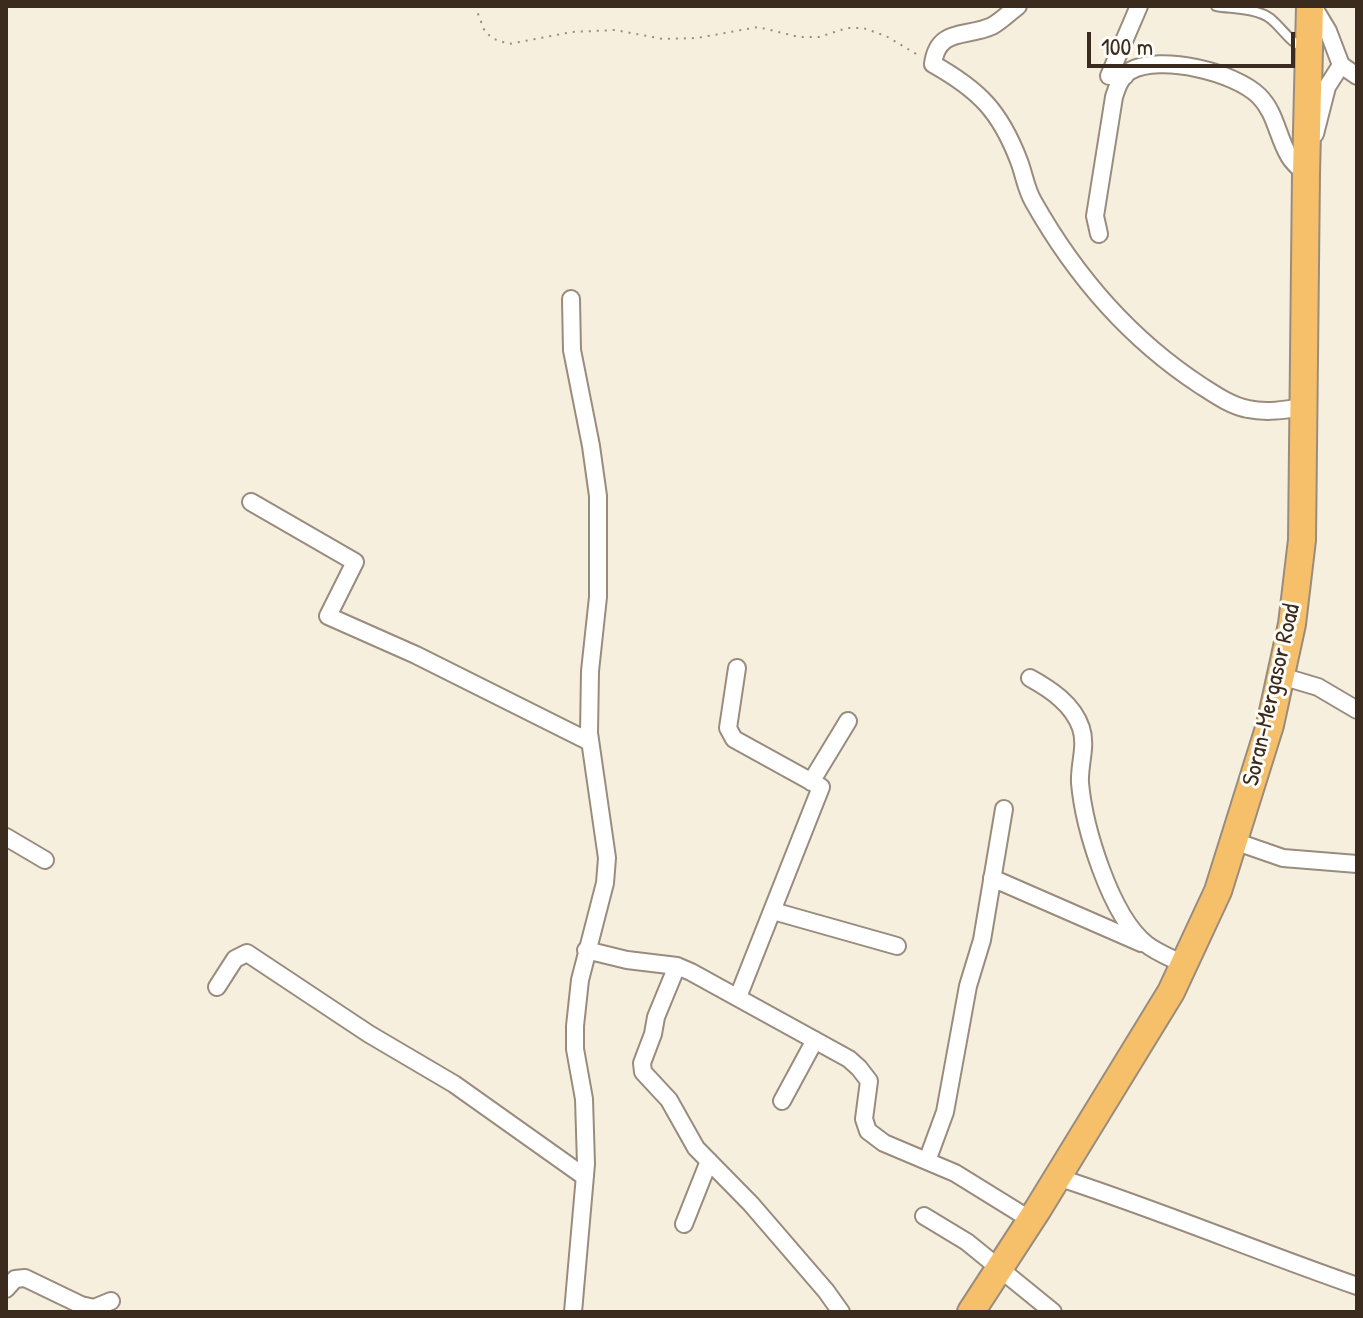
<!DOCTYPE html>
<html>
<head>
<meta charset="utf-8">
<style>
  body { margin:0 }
  #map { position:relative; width:1363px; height:1318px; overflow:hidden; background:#f7efde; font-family:"Patrick Hand",sans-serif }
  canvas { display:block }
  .frame { position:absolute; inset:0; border:8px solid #3b2a1e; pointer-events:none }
  .scale { position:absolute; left:1087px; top:32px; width:208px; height:36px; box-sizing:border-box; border:4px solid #3b2a1e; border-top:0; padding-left:10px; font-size:24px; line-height:28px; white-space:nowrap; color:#3b2a1e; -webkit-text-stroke:6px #fdfcf7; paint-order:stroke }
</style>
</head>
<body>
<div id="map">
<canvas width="1363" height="1318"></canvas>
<div class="frame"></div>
<div class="scale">100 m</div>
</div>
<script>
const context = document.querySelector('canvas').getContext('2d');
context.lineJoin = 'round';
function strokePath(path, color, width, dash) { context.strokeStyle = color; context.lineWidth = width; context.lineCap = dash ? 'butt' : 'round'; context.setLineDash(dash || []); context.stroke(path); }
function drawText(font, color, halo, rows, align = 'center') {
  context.font = font + ' "Patrick Hand",sans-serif'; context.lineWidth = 6; context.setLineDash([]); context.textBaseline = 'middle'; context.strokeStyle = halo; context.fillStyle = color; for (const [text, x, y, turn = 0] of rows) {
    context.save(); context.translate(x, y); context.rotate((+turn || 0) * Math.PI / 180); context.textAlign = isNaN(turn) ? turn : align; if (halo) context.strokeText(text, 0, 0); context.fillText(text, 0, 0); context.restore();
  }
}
const lane = new Path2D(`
  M 1216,6 C 1233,9 1257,8 1271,19 C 1283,29 1290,43 1305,48`);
const street = new Path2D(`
  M 1018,6 C 1010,12 1001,21 992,26 C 966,38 938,27 933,64 C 979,90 1000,111 1019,161 C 1024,174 1026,189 1033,201 C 1074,274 1130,339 1200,385 C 1214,394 1231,406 1248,409 C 1266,413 1285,410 1303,407
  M 1313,6 L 1328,31 L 1341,65 L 1357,76
  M 1125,76 L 1109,76 L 1139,6
  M 1315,134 L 1327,87 L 1341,65
  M 1099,234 L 1095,216 L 1114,97 C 1117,88 1120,77 1130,71 C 1160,54 1235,72 1259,96 C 1276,113 1277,136 1289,156 C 1293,163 1300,169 1306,174
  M 571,299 L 572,350 L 591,446 L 598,496 L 598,597 L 590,671 L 589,733 L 607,858 L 605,883 L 580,980 L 575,1026 L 575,1049 L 584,1099 L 586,1164 L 573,1312
  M 251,502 L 355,562 L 328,616 L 416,655 L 590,742
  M 737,668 L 728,728 L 734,739 L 821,787 L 738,997
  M 1281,676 L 1318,687 L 1357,710
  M 1030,678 C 1050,689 1073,704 1081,728 C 1087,746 1079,764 1080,783 C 1084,827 1110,915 1146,944 C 1156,952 1171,958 1183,964
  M 811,782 L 848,721
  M 6,837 L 45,860
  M 1234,841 L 1283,858 L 1357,864
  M 992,878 L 1141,943
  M 773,911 L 897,946
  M 586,950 L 627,960 L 677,966 L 691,972 L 849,1059 L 859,1068 L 869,1081 L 864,1119 L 868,1131 L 884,1143 L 955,1173 L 1031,1220
  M 677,966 L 656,1017 L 653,1034 L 642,1063 L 643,1072 L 669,1100 L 696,1148 L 751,1204 L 826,1291 L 841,1312
  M 217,987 L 235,959 L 247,953 L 369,1034 L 454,1084 L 585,1177
  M 782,1101 L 815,1040
  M 927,1161 L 945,1112 L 968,986 L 982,940 L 1004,809
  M 1057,1177 C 1159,1210 1256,1251 1357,1286
  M 924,1216 L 967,1242 L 1053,1312
  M 684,1224 L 709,1161
  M 6,1289 L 15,1279 L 25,1278 L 81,1305 L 94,1308 L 111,1301`);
const primary = new Path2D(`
  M 971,1312 L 1038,1209 L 1171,992 L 1218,891 L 1270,725 L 1292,624 L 1302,540 L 1306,174 L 1310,6`);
strokePath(lane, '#998c7e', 12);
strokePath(street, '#998c7e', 20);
strokePath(primary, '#998c7e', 30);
strokePath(new Path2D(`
  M 475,6 L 485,32 L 494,39 L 509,44 L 572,32 L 615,30 L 663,39 L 697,38 L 758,27 L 799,37 L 819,37 L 847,28 L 863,28 L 886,36 L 918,55`), '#998c7e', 2, [2, 6]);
strokePath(lane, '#fff', 8);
strokePath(street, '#fff', 16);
strokePath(primary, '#f6c06b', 26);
drawText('24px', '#3b2a1e', '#fdfcf7', [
  ["Soran-Mergasor Road",1272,695,-77]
]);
</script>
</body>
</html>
